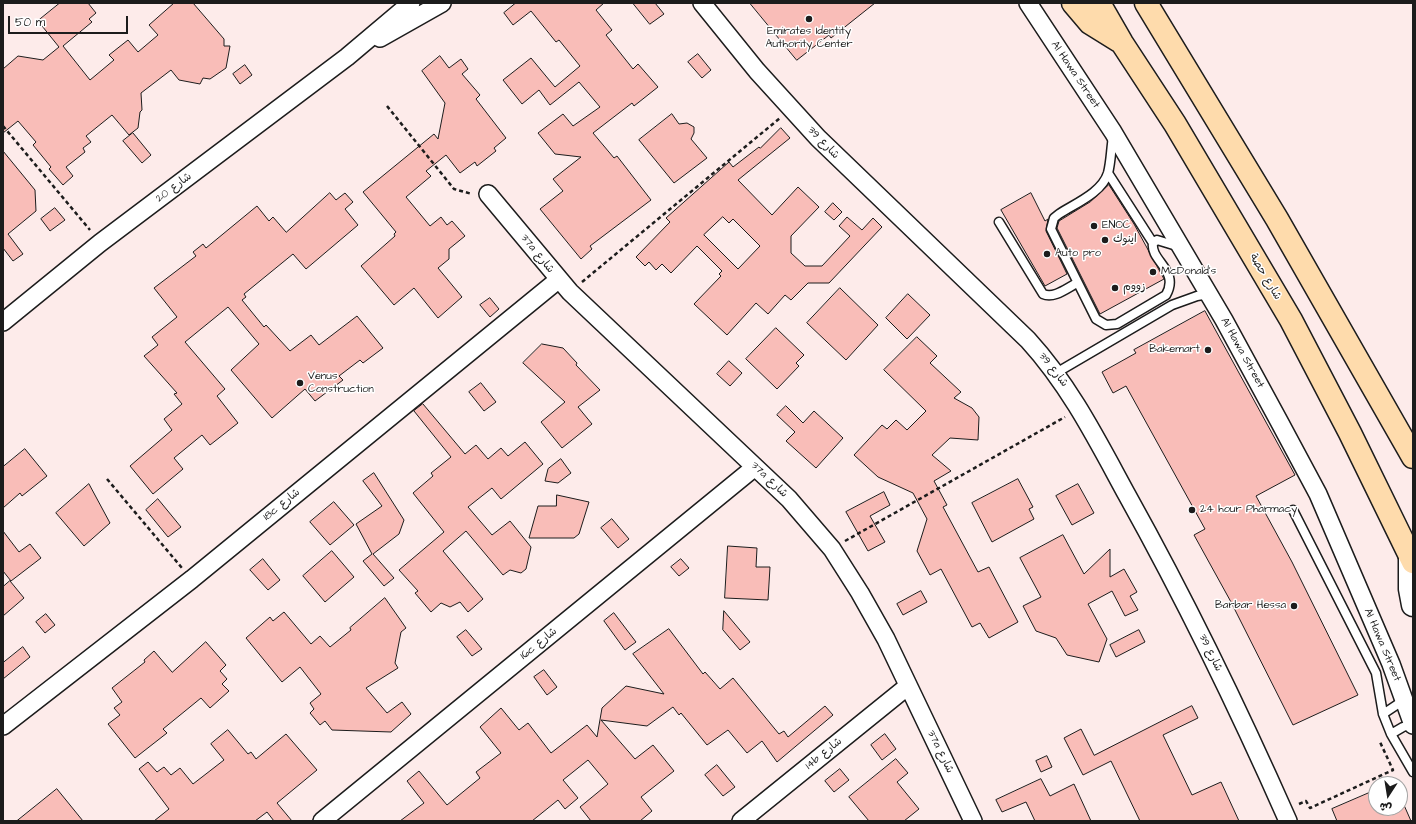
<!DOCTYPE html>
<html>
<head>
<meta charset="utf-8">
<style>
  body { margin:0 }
  #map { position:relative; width:1416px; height:824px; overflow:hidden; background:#fdebea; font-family:"Architects Daughter","Playpen Sans Arabic",sans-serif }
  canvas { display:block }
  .frame { position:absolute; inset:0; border:4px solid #1c1c1c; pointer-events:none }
  .north { position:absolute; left:1368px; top:776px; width:40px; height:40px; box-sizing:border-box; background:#fff; border:1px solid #a4a4a4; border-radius:50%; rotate:192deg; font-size:11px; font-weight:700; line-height:16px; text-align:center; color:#1c1c1c }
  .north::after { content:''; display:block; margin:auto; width:14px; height:18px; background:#1c1c1c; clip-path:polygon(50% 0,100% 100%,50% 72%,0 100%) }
  .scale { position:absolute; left:8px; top:16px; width:120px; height:18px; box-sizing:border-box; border:2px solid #1c1c1c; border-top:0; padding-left:5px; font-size:12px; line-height:14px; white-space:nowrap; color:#1c1c1c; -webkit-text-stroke:3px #fff; paint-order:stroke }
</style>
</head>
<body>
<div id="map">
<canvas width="1416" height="824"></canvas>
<div class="frame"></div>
<div class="north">ش</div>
<div class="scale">50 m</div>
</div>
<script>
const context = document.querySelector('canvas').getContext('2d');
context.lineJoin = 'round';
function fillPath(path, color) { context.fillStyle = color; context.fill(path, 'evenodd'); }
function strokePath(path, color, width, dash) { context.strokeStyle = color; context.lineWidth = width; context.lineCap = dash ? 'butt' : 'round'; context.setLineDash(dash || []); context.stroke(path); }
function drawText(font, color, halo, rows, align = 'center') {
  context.font = font + ' "Architects Daughter","Playpen Sans Arabic",sans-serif'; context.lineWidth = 3; context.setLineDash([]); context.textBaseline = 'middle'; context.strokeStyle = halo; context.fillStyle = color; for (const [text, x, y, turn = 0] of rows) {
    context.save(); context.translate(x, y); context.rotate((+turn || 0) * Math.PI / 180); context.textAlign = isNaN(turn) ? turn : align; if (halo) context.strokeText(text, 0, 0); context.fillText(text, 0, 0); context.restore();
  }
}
const building = new Path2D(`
  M 60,3 L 88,3 L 96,13 L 89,19 L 92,22 L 63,46 L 90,80 L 114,60 L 109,55 L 128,40 L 138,52 L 158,35 L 149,25 L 174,3 L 193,3 L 224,39 L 224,46 L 230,46 L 226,68 L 210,79 L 203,78 L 200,84 L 179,80 L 171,70 L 141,93 L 142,110 L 140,112 L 138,128 L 129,135 L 112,115 L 86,136 L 91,142 L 83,148 L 85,152 L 66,167 L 73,176 L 63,185 L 49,169 L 51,167 L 33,145 L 36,142 L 18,121 L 3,133 L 3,69 L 18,56 L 43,60 L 59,47 L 38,21 Z
  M 516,3 L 604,3 L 596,10 L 612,30 L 606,35 L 633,69 L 638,64 L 658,87 L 634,106 L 632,103 L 593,133 L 614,158 L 617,156 L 651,200 L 590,246 L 592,249 L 581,259 L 540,209 L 563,191 L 553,179 L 581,157 L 555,154 L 538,133 L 563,114 L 573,126 L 600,107 L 579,82 L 550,105 L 539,90 L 522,104 L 503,80 L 531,58 L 555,87 L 580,66 L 559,40 L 556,42 L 531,11 L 513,25 L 504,13 Z
  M 633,3 L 655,3 L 664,14 L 650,24 Z
  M 750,3 L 875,3 L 831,38 L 829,35 L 797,60 Z
  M 698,54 L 711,70 L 702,78 L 688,62 Z
  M 440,56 L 449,68 L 461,59 L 468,69 L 462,74 L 480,95 L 476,99 L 506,138 L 494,148 L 496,151 L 477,166 L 475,162 L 460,173 L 446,155 L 426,171 L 431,176 L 406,197 L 430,226 L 441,217 L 447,225 L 452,221 L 465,236 L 449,249 L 449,259 L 438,268 L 462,297 L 438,318 L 414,288 L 394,305 L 361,266 L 395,236 L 394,234 L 396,232 L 363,192 L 434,134 L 438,139 L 445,103 L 422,71 Z
  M 245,65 L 252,75 L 240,84 L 233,74 Z
  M 672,114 L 679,124 L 687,123 L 694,127 L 694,133 L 691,139 L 707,158 L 674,183 L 639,140 Z
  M 781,128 L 790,138 L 738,180 L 772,215 L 798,187 L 819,207 L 791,236 L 791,253 L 805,266 L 822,266 L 850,236 L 839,226 L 847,217 L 862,230 L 873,218 L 882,227 L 829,283 L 808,283 L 791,300 L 785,295 L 768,314 L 756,303 L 727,335 L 694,304 L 721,276 L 719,274 L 722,271 L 697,246 L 671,273 L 662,264 L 656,270 L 649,262 L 645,266 L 636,257 L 670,222 L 666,218 L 729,162 L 733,167 L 759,147 L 760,148 ZM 723,217 L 729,223 L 733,219 L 760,246 L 738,269 L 704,235 Z
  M 133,133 L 151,155 L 142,163 L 123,141 Z
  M 3,151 L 35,190 L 36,211 L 8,234 L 23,254 L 13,261 L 3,248 Z
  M 1109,185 L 1134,224 L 1164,279 L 1100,314 L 1057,228 L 1059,221 L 1090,202 Z
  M 330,193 L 336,200 L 345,193 L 353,202 L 345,209 L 358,225 L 306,269 L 293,254 L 244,294 L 246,297 L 242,300 L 264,327 L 266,325 L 290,351 L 311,335 L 319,345 L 357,316 L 383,348 L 363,363 L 360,360 L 339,376 L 343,380 L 315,401 L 305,389 L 272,418 L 231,370 L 259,344 L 228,307 L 185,342 L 225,389 L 217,396 L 238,423 L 210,445 L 202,435 L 174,458 L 183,469 L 153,494 L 130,466 L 172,430 L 164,419 L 182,404 L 174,394 L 177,393 L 144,356 L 158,345 L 152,337 L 177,317 L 154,288 L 196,256 L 193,252 L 203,244 L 206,248 L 257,206 L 269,221 L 273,217 L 286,232 Z
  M 1031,193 L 1045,221 L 1048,219 L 1046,231 L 1067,274 L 1045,286 L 1001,210 Z
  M 833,203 L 842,212 L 834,220 L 825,212 Z
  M 55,208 L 65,220 L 50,231 L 41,219 Z
  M 840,288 L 878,325 L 846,360 L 807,323 Z
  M 908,294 L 930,315 L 907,339 L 886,318 Z
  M 490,298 L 499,309 L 490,317 L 480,305 Z
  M 1205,311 L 1295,475 L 1256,496 L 1292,562 L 1358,695 L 1293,725 L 1231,602 L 1194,535 L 1205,529 L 1126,386 L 1113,393 L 1102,372 L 1136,353 L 1134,350 Z
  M 776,328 L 804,355 L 796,363 L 799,366 L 777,389 L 746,359 Z
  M 917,337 L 937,356 L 930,363 L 961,392 L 954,398 L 972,408 L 979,417 L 978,440 L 950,438 L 932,455 L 951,471 L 934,481 L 947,505 L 943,507 L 978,572 L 989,567 L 1018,622 L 989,638 L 980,623 L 972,627 L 941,569 L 930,575 L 917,551 L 927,519 L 913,493 L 878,477 L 854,455 L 882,425 L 887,429 L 896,420 L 907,430 L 926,411 L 884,370 Z
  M 542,344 L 563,348 L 577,363 L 576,365 L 600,390 L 578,407 L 592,424 L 562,448 L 541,422 L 565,402 L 523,363 Z
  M 729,361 L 742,373 L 730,386 L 717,374 Z
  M 481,383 L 496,402 L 484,411 L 469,392 Z
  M 423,404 L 465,454 L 476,445 L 488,459 L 501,448 L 508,456 L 525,442 L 543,464 L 501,499 L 492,488 L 468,507 L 492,535 L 510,521 L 531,547 L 526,569 L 521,573 L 510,570 L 503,575 L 466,531 L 443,551 L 483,599 L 468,612 L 460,602 L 450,607 L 441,603 L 431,612 L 415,593 L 418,591 L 399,570 L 444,532 L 413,493 L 433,476 L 431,473 L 451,457 L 414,411 Z
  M 786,406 L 803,423 L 814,411 L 843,438 L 816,468 L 786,441 L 795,432 L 777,415 Z
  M 25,449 L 47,476 L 22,496 L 20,493 L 3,508 L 3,467 Z
  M 561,459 L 571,473 L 558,483 L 545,481 L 548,469 Z
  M 374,473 L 404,520 L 399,534 L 373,554 L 394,578 L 384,586 L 363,561 L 372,554 L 356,524 L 382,506 L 363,481 Z
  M 1018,479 L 1033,507 L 1029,509 L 1034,519 L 992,542 L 972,503 Z
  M 89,484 L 110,523 L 84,546 L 56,513 Z
  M 1078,484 L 1094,513 L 1072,525 L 1056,496 Z
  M 884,492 L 890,505 L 870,516 L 885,542 L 868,551 L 846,512 Z
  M 557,495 L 589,502 L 579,534 L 574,538 L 529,538 L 538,506 L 556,506 Z
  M 158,499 L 181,527 L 168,537 L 146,510 Z
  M 334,502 L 354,525 L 330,545 L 310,522 Z
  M 612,519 L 629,539 L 618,548 L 601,528 Z
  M 3,531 L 19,552 L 30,544 L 41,558 L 11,581 L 3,571 Z
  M 1063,535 L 1084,574 L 1110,549 L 1110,577 L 1124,569 L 1137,592 L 1130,596 L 1138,610 L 1125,616 L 1112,591 L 1088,604 L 1107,639 L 1099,662 L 1067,655 L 1056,638 L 1036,631 L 1023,606 L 1041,597 L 1020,558 Z
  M 728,546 L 757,548 L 756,567 L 770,567 L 768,600 L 725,598 Z
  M 332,551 L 354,577 L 325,602 L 303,576 Z
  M 263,559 L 280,580 L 268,590 L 250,570 Z
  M 681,559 L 689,568 L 679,576 L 671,567 Z
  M 10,581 L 24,598 L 3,616 L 3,587 Z
  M 921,591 L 927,602 L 903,615 L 897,604 Z
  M 385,598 L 406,628 L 401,632 L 395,663 L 398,668 L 366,688 L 387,713 L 402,702 L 411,714 L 391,732 L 332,730 L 325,721 L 320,725 L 310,713 L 314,709 L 310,703 L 321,694 L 300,667 L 282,682 L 246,638 L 270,617 L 273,621 L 284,612 L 311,644 L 320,636 L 330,647 L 351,630 L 350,628 Z
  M 724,611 L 750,642 L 740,650 L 723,630 Z
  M 614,613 L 636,642 L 625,650 L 604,621 Z
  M 46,614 L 55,625 L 45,633 L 36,622 Z
  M 669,629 L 703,674 L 705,672 L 720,689 L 733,678 L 779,734 L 784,731 L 788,737 L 825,706 L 833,715 L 777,762 L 762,741 L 747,753 L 728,730 L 707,745 L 681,713 L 679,715 L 673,707 L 647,726 L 601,720 L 635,759 L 653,745 L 674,771 L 641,797 L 652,811 L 640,821 L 591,821 L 580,807 L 608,784 L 588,760 L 563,780 L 578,798 L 565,809 L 558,800 L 532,821 L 400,821 L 424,803 L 407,781 L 419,771 L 447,805 L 480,778 L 476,772 L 501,753 L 480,727 L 501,708 L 519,730 L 528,723 L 551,753 L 587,725 L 597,737 L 602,708 L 626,686 L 664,694 L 633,654 Z
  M 466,630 L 482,649 L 472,656 L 457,637 Z
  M 1139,630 L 1145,642 L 1116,657 L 1110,645 Z
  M 206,642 L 226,665 L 220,671 L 227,679 L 222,684 L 229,691 L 210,708 L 201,698 L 163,729 L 167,733 L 135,758 L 108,724 L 120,715 L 114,708 L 122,702 L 112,688 L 145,662 L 144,660 L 154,651 L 172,672 Z
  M 23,647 L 30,657 L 3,679 L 3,663 Z
  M 544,670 L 557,687 L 547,695 L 534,677 Z
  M 1192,706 L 1198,718 L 1163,735 L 1192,795 L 1221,782 L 1239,821 L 1140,821 L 1111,761 L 1083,775 L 1064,738 L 1081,729 L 1094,755 Z
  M 228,730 L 248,754 L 251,752 L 256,759 L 286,734 L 317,770 L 277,803 L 292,821 L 274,821 L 267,812 L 255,821 L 154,821 L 169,809 L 139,769 L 148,762 L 157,772 L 164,767 L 171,775 L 180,768 L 193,784 L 224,760 L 211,744 Z
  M 885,734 L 896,749 L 882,760 L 871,745 Z
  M 1047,756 L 1052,767 L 1041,772 L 1036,761 Z
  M 896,759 L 908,773 L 897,782 L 919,809 L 904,821 L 869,821 L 849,797 Z
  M 717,765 L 735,787 L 723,796 L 705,775 Z
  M 840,769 L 849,780 L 834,792 L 825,781 Z
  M 1041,779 L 1050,796 L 1074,784 L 1091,821 L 1035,821 L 1026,802 L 1002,812 L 996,800 Z
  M 57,789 L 83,821 L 17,821 Z
  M 1376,790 L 1376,808 L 1400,808 L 1400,796 L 1411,821 L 1337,821 L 1332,809 Z`);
fillPath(building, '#f9bdb8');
strokePath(building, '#1c1c1c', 1);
const lane = new Path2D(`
  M 1113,137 C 1111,148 1111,162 1108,173 C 1102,193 1074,204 1059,214 L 1054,218 L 1051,229 L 1096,319 L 1106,325 L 1117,324 L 1166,295 C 1180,270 1150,261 1153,243 L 1157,240 L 1180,247
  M 1108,173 L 1153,243
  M 999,222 L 1043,294 C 1054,299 1067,288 1077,283
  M 1056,373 L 1172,305 L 1197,296 L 1209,294
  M 1293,510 L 1376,673 L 1383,714 L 1391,734 L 1413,772
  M 1383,714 L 1404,700
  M 1391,734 L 1403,727 L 1413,724`);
const street = new Path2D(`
  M 702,3 L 757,71 L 818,138 L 1028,340 C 1070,386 1097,440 1127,495 C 1186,601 1239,710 1288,821
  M 1028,3 L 1113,132 L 1224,320 L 1280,423 L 1318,494 L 1391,664 L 1413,725
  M 380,38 L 442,3
  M 488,194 L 570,292 L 789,499 L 832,549 L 860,593 L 886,639 L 973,821
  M 3,322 L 100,243 L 347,57 L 411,3
  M 3,726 L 192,579 L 558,280
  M 322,821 L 755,467
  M 741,821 L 908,686`);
const secondary = new Path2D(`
  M 1410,557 L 1410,589 L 1413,605`);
const primary = new Path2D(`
  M 1073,3 L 1090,23 L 1119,41
  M 1099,3 L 1122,43 L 1175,124 L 1291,320 L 1350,433 L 1413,562
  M 1146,3 L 1277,219 L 1413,457`);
strokePath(lane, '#1c1c1c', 11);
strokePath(street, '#1c1c1c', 20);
strokePath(secondary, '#1c1c1c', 25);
strokePath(primary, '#1c1c1c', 25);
strokePath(new Path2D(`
  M 387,106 L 454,189 L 472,194
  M 3,126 L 90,230
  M 582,282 L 780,118
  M 107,479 L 182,568
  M 845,541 L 1065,417
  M 1299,804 L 1306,801 L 1310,808 L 1393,770 L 1380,742 L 1381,741`), '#1c1c1c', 2.5, [4, 3]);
strokePath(lane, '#fff', 8);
strokePath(street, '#fff', 17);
strokePath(secondary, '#fff', 22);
strokePath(primary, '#fedbac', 22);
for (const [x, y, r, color] of [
  [809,19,4,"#1c1c1c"],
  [1094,226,4,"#1c1c1c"],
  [1105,240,4,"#1c1c1c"],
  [1047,254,4,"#1c1c1c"],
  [1153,272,4,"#1c1c1c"],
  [1115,288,4,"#1c1c1c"],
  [1208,350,4,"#1c1c1c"],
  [300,383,4,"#1c1c1c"],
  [1192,510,4,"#1c1c1c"],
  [1294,606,4,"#1c1c1c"]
]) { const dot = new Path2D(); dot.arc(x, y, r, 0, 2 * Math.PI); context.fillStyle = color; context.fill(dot); strokePath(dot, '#fff', 1.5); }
drawText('11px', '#1c1c1c', '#fff', [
  ["Emirates Identity",809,32,"center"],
  ["Authority Center",809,45,"center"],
  ["ENOC",1102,226],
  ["اينوك",1113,240],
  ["Auto pro",1055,254],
  ["McDonald's",1161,272],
  ["زووم",1123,288],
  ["Bakemart",1200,350,"right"],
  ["Venus",308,377],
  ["Construction",308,390],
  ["24 hour Pharmacy",1200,510],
  ["Barbar Hessa",1286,606,"right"]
], 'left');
drawText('11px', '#1c1c1c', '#fff', [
  ["Al Hawa Street",1075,75,56],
  ["شارع 39",823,143,46],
  ["شارع 20",174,188,-37],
  ["37a شارع",537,254,51],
  ["شارع حصة",1265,277,59],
  ["Al Hawa Street",1242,353,61],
  ["شارع 39",1053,370,52],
  ["37a شارع",769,480,44],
  ["18c شارع",282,505,-39],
  ["16c شارع",539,644,-39],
  ["Al Hawa Street",1382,645,67],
  ["شارع 39",1210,653,64],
  ["37a شارع",940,752,64],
  ["14b شارع",824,754,-39]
]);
</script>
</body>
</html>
